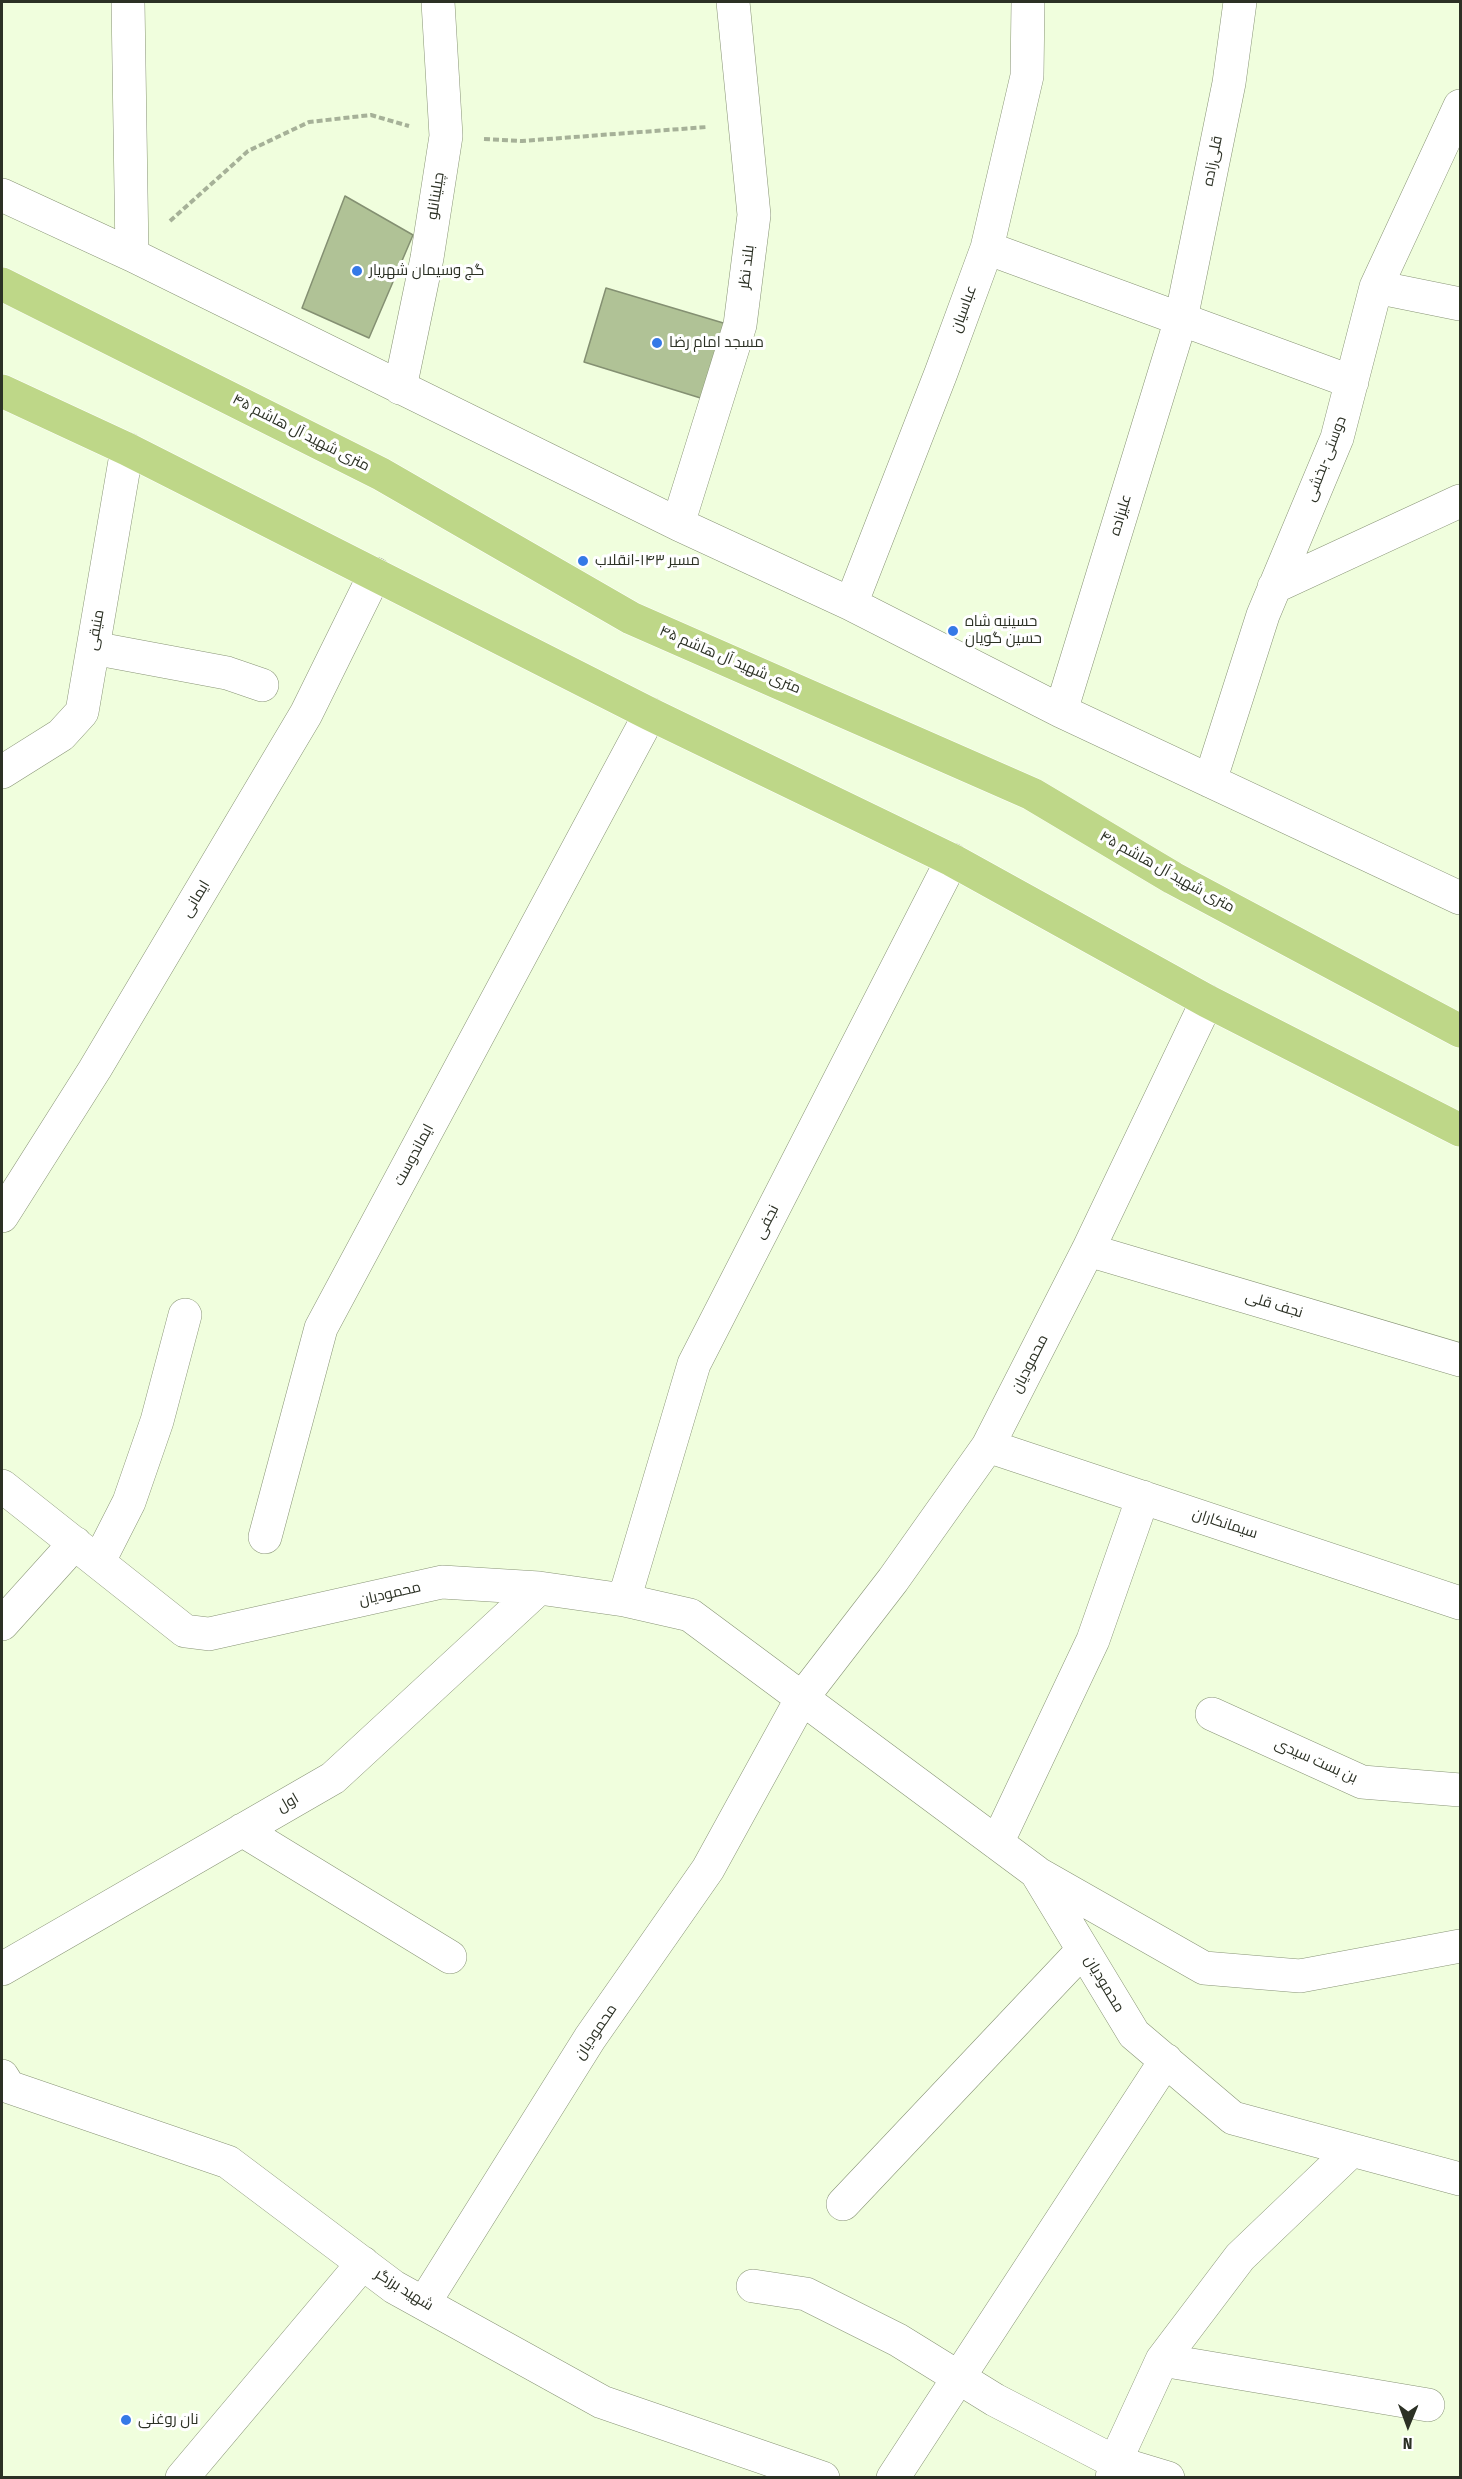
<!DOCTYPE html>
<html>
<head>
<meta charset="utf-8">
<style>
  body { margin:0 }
  #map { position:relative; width:1462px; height:2479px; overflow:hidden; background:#f0fedd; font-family:"Fira Sans Condensed",sans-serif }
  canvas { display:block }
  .frame { position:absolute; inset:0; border:3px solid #2c3125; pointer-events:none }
  .north { position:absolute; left:1378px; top:2395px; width:60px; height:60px; -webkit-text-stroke:4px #fff; paint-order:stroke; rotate:181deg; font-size:16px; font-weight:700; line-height:24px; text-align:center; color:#2c3125 }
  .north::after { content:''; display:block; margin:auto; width:21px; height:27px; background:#2c3125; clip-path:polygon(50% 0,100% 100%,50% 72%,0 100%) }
</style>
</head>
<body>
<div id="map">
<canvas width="1462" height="2479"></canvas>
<div class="frame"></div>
<div class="north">N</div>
</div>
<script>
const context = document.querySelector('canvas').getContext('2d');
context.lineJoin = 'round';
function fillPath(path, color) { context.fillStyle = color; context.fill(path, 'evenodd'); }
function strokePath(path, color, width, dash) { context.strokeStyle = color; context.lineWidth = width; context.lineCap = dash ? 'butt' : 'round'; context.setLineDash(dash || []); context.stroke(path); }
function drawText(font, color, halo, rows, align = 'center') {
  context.font = font + ' "Fira Sans Condensed",Cairo,sans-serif'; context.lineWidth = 6; context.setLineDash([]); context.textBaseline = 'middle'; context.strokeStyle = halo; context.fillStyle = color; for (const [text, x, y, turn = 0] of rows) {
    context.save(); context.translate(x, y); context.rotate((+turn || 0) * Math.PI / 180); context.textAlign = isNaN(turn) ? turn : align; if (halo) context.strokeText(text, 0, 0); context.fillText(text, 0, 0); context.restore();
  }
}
const building = new Path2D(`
  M 345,196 L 413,235 L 369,338 L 302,308 Z
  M 606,288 L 730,325 L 707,400 L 584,362 Z`);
fillPath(building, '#b0c296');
strokePath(building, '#849072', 1.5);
const minor = new Path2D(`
  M 128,2 L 132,255
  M 2,195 L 132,255 L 678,524 L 851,604 L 1061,711 L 1460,898
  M 987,248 L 1352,382
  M 1376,287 L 1460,304
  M 400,388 L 427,258 L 446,136 L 438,2
  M 678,524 L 740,325 L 754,215 L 733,2
  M 1274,587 L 1460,501
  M 851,604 L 941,373 L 987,248 L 1027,76 L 1028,2
  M 93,648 L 227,673 L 262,685
  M 1061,711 L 1181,319 L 1229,83 L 1240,2
  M 2,772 L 61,735 L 82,712 L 127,449
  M 1210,781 L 1263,615 L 1337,438 L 1376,287 L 1460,106
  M 2,1216 L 95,1069 L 306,714 L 375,574
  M 1088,1250 L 1460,1360
  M 988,1446 L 1460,1603
  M 2,1486 L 185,1631 L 209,1634 L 442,1582 L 539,1588 L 624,1600 L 690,1615 L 1036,1872 L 1134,2034 L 1233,2118 L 1460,2179
  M 265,1537 L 321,1328 L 650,714
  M 99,1561 L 129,1502 L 157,1421 L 185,1315
  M 624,1600 L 694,1364 L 952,860
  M 2,1624 L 75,1543
  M 1212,1714 L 1362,1782 L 1460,1790
  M 242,1830 L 450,1957
  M 997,1843 L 1093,1640 L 1143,1497
  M 1037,1873 L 1204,1968 L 1300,1976 L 1460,1946
  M 2,1969 L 333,1778 L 539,1588
  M 2,2076 L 9,2087 L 228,2162 L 394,2287 L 602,2402 L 823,2478
  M 843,2204 L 1083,1950
  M 753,2286 L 806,2294 L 898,2340 L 995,2400 L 1115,2462 L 1168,2478
  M 424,2303 L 590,2038 L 708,1869 L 802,1698 L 893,1580 L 988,1446 L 1088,1250 L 1207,1001
  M 1162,2360 L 1428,2405
  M 182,2478 L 363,2263
  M 893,2478 L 1166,2060
  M 1112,2478 L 1115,2462 L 1162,2360 L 1240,2257 L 1352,2150`);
const major = new Path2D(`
  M 2,284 L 381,474 L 631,618 L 1032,794 L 1173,878 L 1460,1031
  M 2,391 L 127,449 L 650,714 L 952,860 L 1207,1001 L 1460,1130`);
strokePath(minor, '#889476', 34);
strokePath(major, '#fff', 34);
strokePath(new Path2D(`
  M 484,139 L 522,141 L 707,127
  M 170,221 L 248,151 L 309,122 L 371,115 L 409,126`), '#a6b198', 4, [6, 3]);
strokePath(minor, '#fff', 33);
strokePath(major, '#bed788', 33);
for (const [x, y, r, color] of [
  [357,271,6,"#3579e7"],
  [657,343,6,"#3579e7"],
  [583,561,6,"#3579e7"],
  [953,631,6,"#3579e7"],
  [126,2420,6,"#3579e7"]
]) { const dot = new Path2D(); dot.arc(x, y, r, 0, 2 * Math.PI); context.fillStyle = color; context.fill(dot); strokePath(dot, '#fff', 2); }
drawText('15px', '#2c3125', '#fff', [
  ["قلی‌زاده",1213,161,-79],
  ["چیلینانلو",436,196,-81],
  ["بلند نظر",747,267,-83],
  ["عباسیان",964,309,-70],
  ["۴۵ متری شهید آل هاشم",301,433,27],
  ["دوستی-بخشی",1326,459,-69],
  ["علیزاده",1121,515,-73],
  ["منیقی",96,630,-80],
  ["۴۵ متری شهید آل هاشم",730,660,23],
  ["۴۵ متری شهید آل هاشم",1167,872,29],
  ["ایمانی",196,899,-59],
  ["ایماندوست",414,1155,-62],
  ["نجفی",767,1222,-63],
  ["نجف قلی",1274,1305,17],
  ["محمودیان",1030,1364,-63],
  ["سیمانکاران",1225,1524,18],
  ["محمودیان",390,1594,-13],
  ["بن بست سیدی",1316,1761,24],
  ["اول",288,1803,-30],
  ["محمودیان",1104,1984,59],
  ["محمودیان",596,2032,-56],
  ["شهید برزگر",404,2290,32]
]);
drawText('15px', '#2c3125', '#fff', [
  ["گچ وسیمان شهریار",369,271],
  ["مسجد امام رضا",669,343],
  ["مسیر ۱۴۳-انقلاب",595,561],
  ["حسینیه شاه",965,622],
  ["حسین گویان",965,639],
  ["نان روغنی",138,2420]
], 'left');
</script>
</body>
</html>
